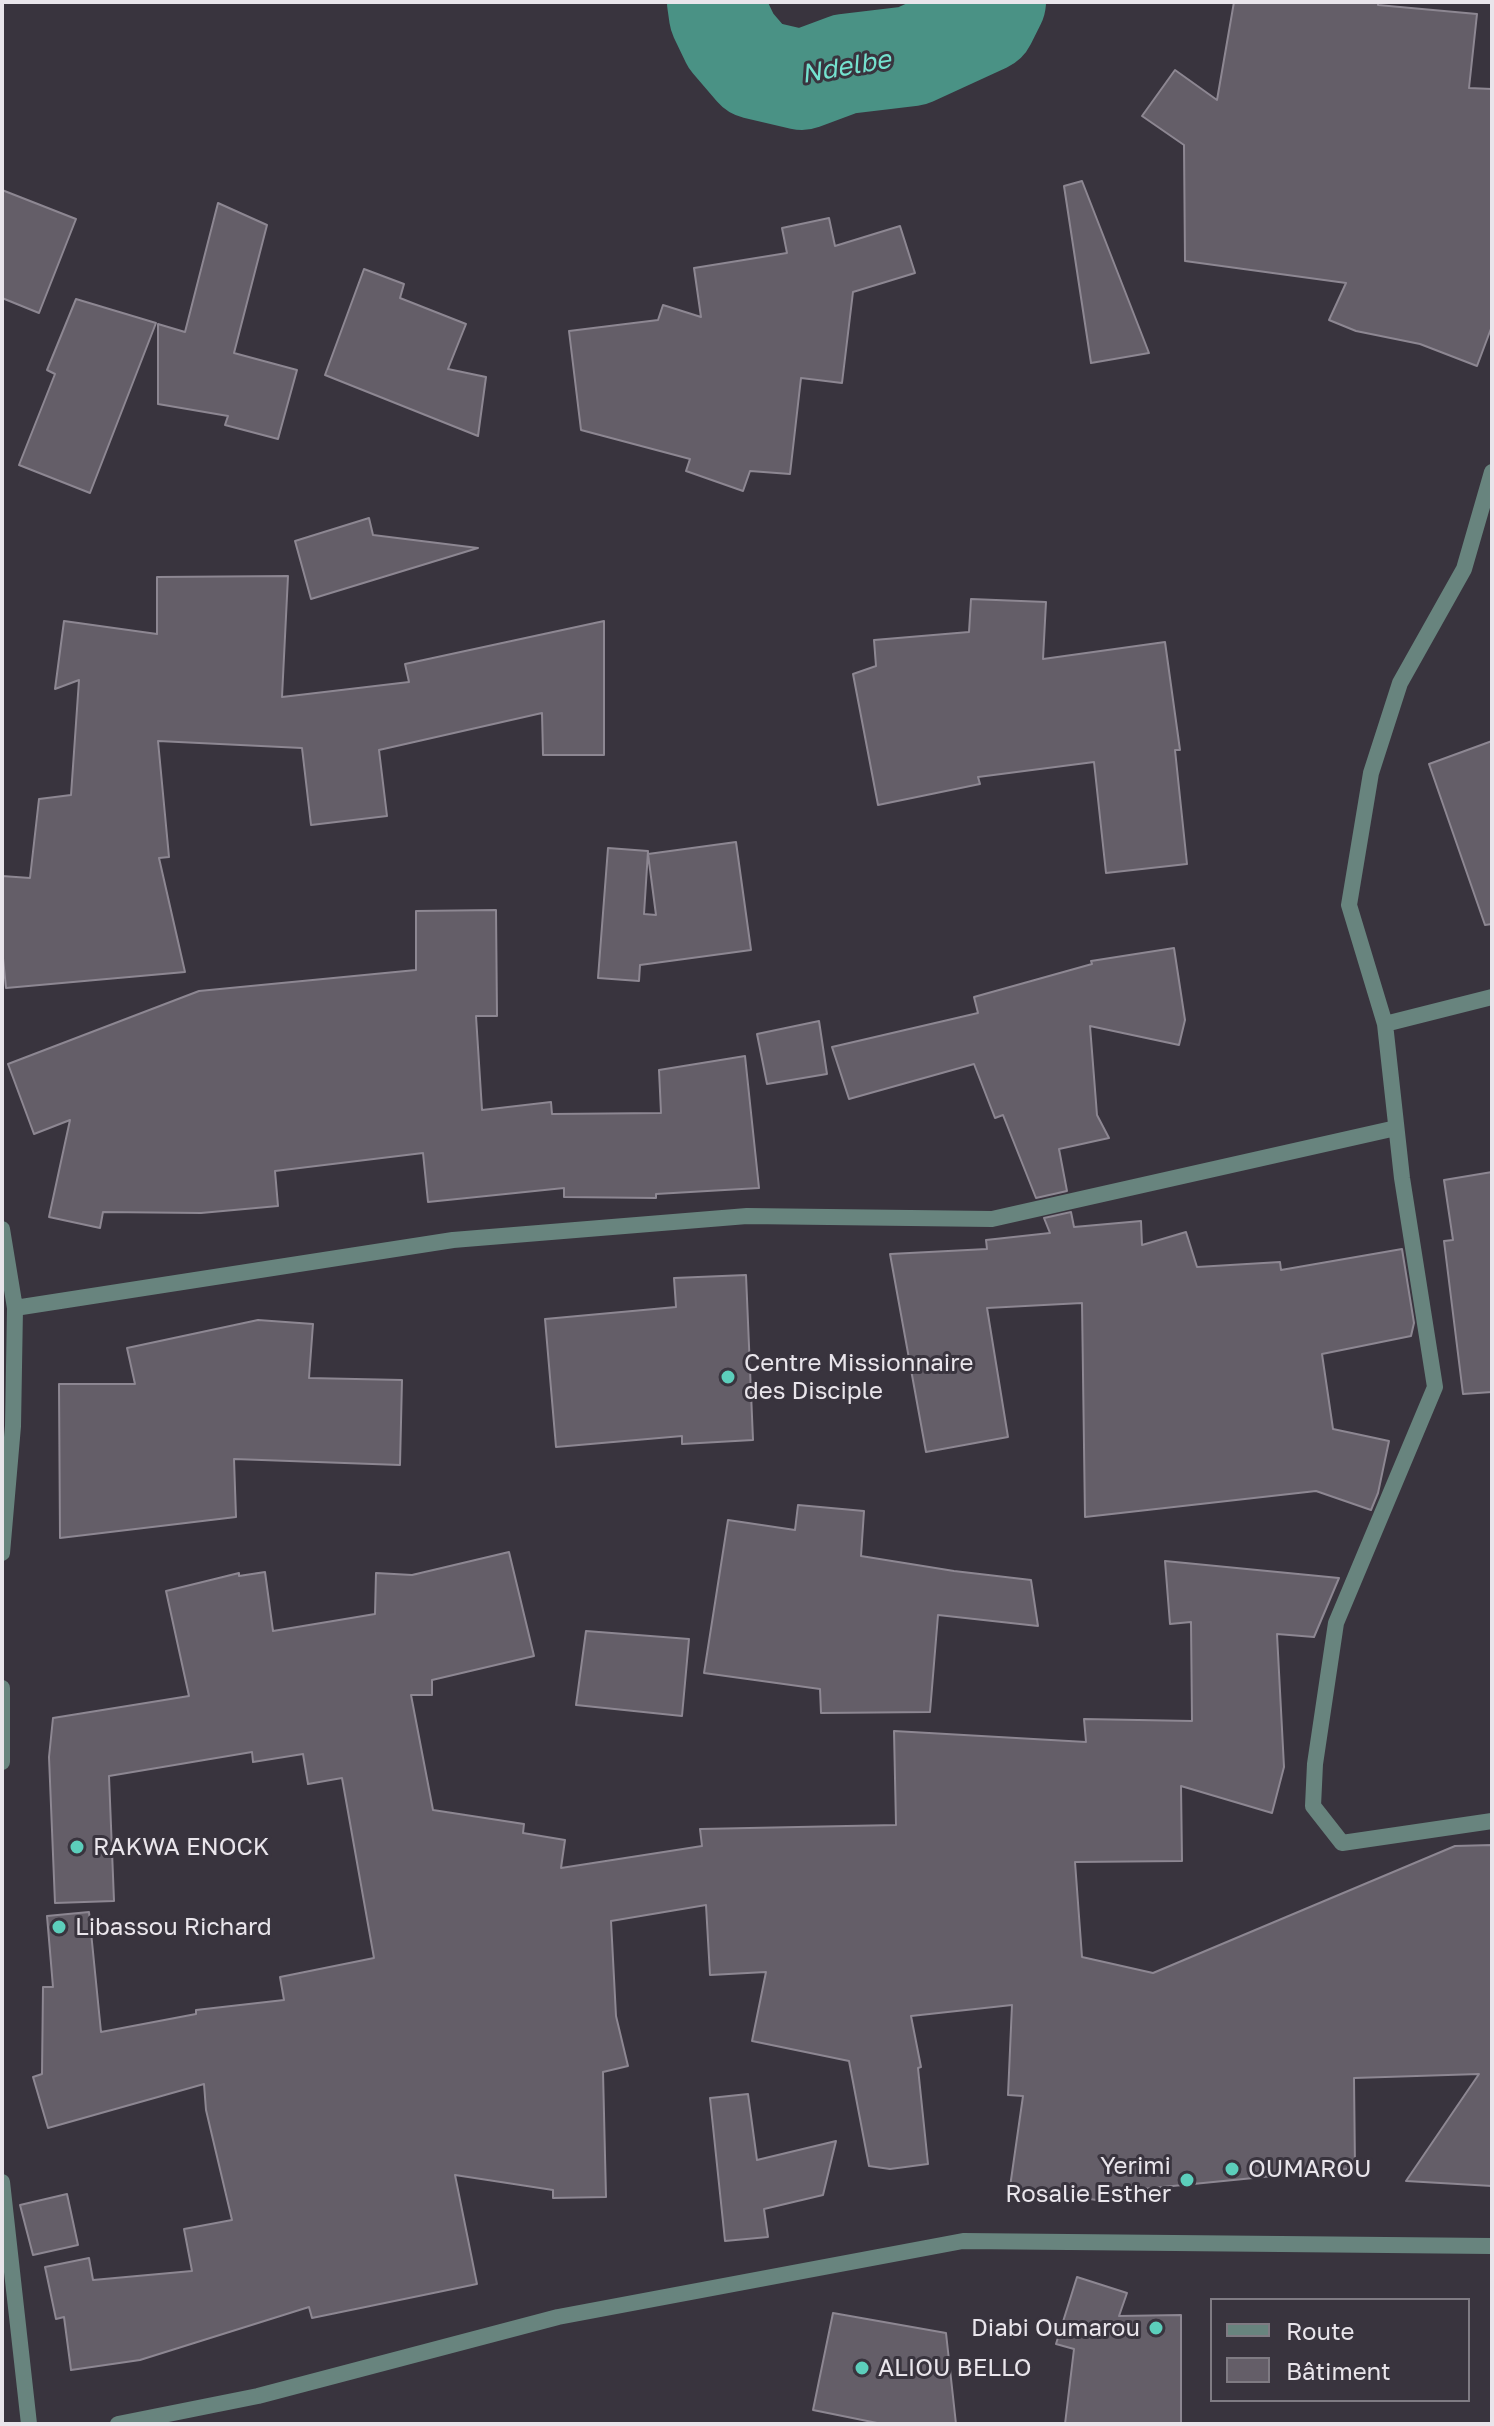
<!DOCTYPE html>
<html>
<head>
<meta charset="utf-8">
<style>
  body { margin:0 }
  #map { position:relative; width:1494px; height:2426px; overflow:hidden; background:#39343e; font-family:"Golos Text",sans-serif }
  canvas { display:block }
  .frame { position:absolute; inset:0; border:4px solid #e9e5eb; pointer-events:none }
  .legend { position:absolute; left:1210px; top:2298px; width:260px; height:104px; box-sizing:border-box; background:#39343e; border:2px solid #7f7b83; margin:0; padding:10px 14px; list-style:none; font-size:24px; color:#e9e5eb }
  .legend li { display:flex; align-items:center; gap:16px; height:40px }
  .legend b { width:40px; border:2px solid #7f7b83 }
</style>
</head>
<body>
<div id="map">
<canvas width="1494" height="2426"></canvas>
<div class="frame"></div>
<ul class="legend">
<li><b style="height:10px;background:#68847e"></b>Route</li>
<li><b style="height:22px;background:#645e68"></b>Bâtiment</li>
</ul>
</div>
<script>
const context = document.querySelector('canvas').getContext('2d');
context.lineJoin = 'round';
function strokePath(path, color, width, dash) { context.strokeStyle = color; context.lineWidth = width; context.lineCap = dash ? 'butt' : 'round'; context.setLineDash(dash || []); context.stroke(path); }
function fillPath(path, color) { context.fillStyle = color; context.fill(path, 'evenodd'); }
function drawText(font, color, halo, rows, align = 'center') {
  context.font = font + ' "Golos Text",sans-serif'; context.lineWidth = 6; context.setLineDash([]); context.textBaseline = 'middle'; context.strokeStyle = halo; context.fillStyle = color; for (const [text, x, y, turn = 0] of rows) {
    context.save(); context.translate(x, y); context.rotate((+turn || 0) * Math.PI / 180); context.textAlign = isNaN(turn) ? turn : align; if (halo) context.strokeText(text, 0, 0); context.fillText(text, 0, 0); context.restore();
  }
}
strokePath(new Path2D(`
  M 717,2 L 719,16 L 731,41 L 755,69 L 802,80 L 845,64 L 912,56 L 986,22 L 996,2`), '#4a9285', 100);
const building = new Path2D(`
  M 1234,2 L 1378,2 L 1378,5 L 1477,14 L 1469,88 L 1492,89 L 1492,326 L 1477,366 L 1420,344 L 1356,331 L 1329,320 L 1346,283 L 1185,261 L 1184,145 L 1142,116 L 1175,70 L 1217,100 Z
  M 1082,181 L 1149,353 L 1091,363 L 1064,186 Z
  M 2,190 L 76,219 L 39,313 L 2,298 Z
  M 218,203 L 267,225 L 234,353 L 297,370 L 278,439 L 225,425 L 228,416 L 158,404 L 158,324 L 185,332 Z
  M 829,218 L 835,246 L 900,226 L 915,273 L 853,292 L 842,383 L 801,378 L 790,474 L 750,471 L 743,491 L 686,471 L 690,459 L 581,430 L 569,331 L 658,320 L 663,305 L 701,317 L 694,268 L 787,253 L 782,228 Z
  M 364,269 L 404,284 L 400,298 L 466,324 L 448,369 L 486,377 L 478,436 L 325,375 Z
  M 76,299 L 156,323 L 90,493 L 19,465 L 55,374 L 47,370 Z
  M 369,518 L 373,535 L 478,548 L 311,599 L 295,541 Z
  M 288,576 L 282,697 L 409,682 L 405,664 L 604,621 L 604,755 L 543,755 L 542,713 L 379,750 L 387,816 L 311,825 L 302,748 L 158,741 L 169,857 L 159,858 L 185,972 L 6,988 L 2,948 L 2,876 L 30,878 L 39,799 L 71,795 L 79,680 L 55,689 L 64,621 L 157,634 L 157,577 Z
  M 971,599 L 1046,602 L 1043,659 L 1165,642 L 1180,750 L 1175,750 L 1187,864 L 1106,873 L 1094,762 L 978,777 L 980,784 L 878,805 L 853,674 L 876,666 L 874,640 L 969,632 Z
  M 1492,741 L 1492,924 L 1485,925 L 1429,764 Z
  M 736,842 L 751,950 L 640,965 L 639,981 L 598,978 L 608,848 L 648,851 L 644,914 L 656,915 L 648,854 Z
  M 496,910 L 497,1016 L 476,1016 L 482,1110 L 551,1102 L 552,1114 L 661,1113 L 659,1070 L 745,1056 L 759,1188 L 656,1194 L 656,1198 L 564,1197 L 564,1188 L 428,1202 L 423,1153 L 275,1171 L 278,1206 L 201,1213 L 103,1212 L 100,1228 L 49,1217 L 70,1120 L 34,1134 L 8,1064 L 199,991 L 416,970 L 416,911 Z
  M 1174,948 L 1185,1020 L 1179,1045 L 1090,1026 L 1097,1115 L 1109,1138 L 1059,1149 L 1067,1191 L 1036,1198 L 1003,1115 L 995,1118 L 974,1064 L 849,1099 L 832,1047 L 978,1013 L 974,997 L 1092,964 L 1091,961 Z
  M 819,1021 L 827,1074 L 767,1084 L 757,1034 Z
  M 1492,1172 L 1492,1392 L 1463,1394 L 1444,1241 L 1453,1240 L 1444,1180 Z
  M 1071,1212 L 1074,1227 L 1141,1221 L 1142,1245 L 1186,1232 L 1197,1267 L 1280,1262 L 1281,1270 L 1402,1249 L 1414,1323 L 1411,1336 L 1322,1354 L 1333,1429 L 1389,1441 L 1378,1493 L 1371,1510 L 1316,1491 L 1085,1517 L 1082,1303 L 987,1308 L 1008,1437 L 926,1452 L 890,1254 L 987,1249 L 986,1240 L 1050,1233 L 1044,1218 Z
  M 746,1275 L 753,1440 L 682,1444 L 682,1436 L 556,1447 L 545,1319 L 676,1307 L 674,1278 Z
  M 258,1320 L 313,1324 L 309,1378 L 402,1380 L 400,1465 L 234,1459 L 236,1517 L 60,1538 L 59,1384 L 135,1384 L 127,1348 Z
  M 798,1505 L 864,1511 L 861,1556 L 954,1571 L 1031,1580 L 1038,1626 L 938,1615 L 930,1712 L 821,1713 L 820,1689 L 704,1673 L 728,1520 L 795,1530 Z
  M 509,1552 L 534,1656 L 432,1680 L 432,1695 L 411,1695 L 433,1810 L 524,1824 L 523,1833 L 565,1840 L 561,1868 L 702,1846 L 700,1829 L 896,1825 L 894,1731 L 1086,1742 L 1084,1719 L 1192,1721 L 1191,1622 L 1170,1624 L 1165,1561 L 1339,1578 L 1314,1637 L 1277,1634 L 1284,1767 L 1272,1813 L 1181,1786 L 1182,1861 L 1075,1862 L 1082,1957 L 1153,1973 L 1455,1846 L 1492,1845 L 1492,2186 L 1406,2181 L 1479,2074 L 1354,2078 L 1355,2168 L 1112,2192 L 1110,2202 L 1010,2187 L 1023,2096 L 1008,2095 L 1012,2005 L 911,2016 L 921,2067 L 918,2068 L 928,2164 L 890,2169 L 869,2166 L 849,2061 L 752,2041 L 766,1972 L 710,1975 L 706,1905 L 611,1921 L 616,2016 L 628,2066 L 603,2072 L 606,2197 L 553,2198 L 553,2190 L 455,2175 L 477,2284 L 312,2318 L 309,2307 L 140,2360 L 71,2370 L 64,2317 L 56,2319 L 45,2267 L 89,2258 L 93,2280 L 192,2271 L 184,2229 L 232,2220 L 206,2110 L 204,2084 L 48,2128 L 33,2077 L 42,2074 L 43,1987 L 53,1987 L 47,1916 L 89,1912 L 101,2032 L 196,2014 L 196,2010 L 284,2000 L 280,1977 L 374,1958 L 342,1778 L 308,1784 L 303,1754 L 253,1762 L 252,1752 L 109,1776 L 114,1901 L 55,1903 L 49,1757 L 53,1718 L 189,1696 L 166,1591 L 239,1573 L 239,1576 L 265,1572 L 273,1631 L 375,1614 L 376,1573 L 412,1575 Z
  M 586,1631 L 689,1639 L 682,1716 L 576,1705 Z
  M 748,2094 L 757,2160 L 836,2141 L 823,2195 L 764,2209 L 768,2237 L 725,2241 L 710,2098 Z
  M 67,2194 L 78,2245 L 33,2255 L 20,2205 Z
  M 1077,2277 L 1127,2293 L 1119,2316 L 1181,2315 L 1181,2424 L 1065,2424 L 1074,2349 L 1056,2344 Z
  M 833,2313 L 946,2333 L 956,2424 L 882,2424 L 813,2410 Z`);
fillPath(building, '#645e68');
strokePath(building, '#8d8792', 2);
strokePath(new Path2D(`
  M 1492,472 L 1464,569 L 1400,683 L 1371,773 L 1349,905 L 1385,1024 L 1402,1178 L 1435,1387 L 1336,1623 L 1315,1764 L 1313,1806 L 1342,1843 L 1492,1821
  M 1385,1024 L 1492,997
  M 2,1229 L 15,1308 L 13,1426 L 2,1553
  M 15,1308 L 453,1240 L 747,1216 L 992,1219 L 1396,1128
  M 2,1688 L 2,1762
  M 2,2182 L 29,2424
  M 118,2424 L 258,2396 L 558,2317 L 963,2241 L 1492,2246`), '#68847e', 16);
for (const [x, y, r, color] of [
  [728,1377,8,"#5ccebb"],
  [77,1847,8,"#5ccebb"],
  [59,1927,8,"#5ccebb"],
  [1232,2169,8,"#5ccebb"],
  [1187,2180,8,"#5ccebb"],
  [1156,2328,8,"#5ccebb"],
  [862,2368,8,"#5ccebb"]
]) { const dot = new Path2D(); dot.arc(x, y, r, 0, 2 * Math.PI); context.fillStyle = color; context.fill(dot); strokePath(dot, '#39343e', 3); }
drawText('24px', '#e9e5eb', '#39343e', [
  ["Centre Missionnaire",744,1363],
  ["des Disciple",744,1391],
  ["RAKWA ENOCK",93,1847],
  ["Libassou Richard",75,1927],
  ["Yerimi",1171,2166,"right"],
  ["Rosalie Esther",1171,2194,"right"],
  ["OUMAROU",1248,2169],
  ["Diabi Oumarou",1140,2328,"right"],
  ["ALIOU BELLO",878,2368]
], 'left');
drawText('italic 26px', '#74e1ce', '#39343e', [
  ["Ndelbe",846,67,-10]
]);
</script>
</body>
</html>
